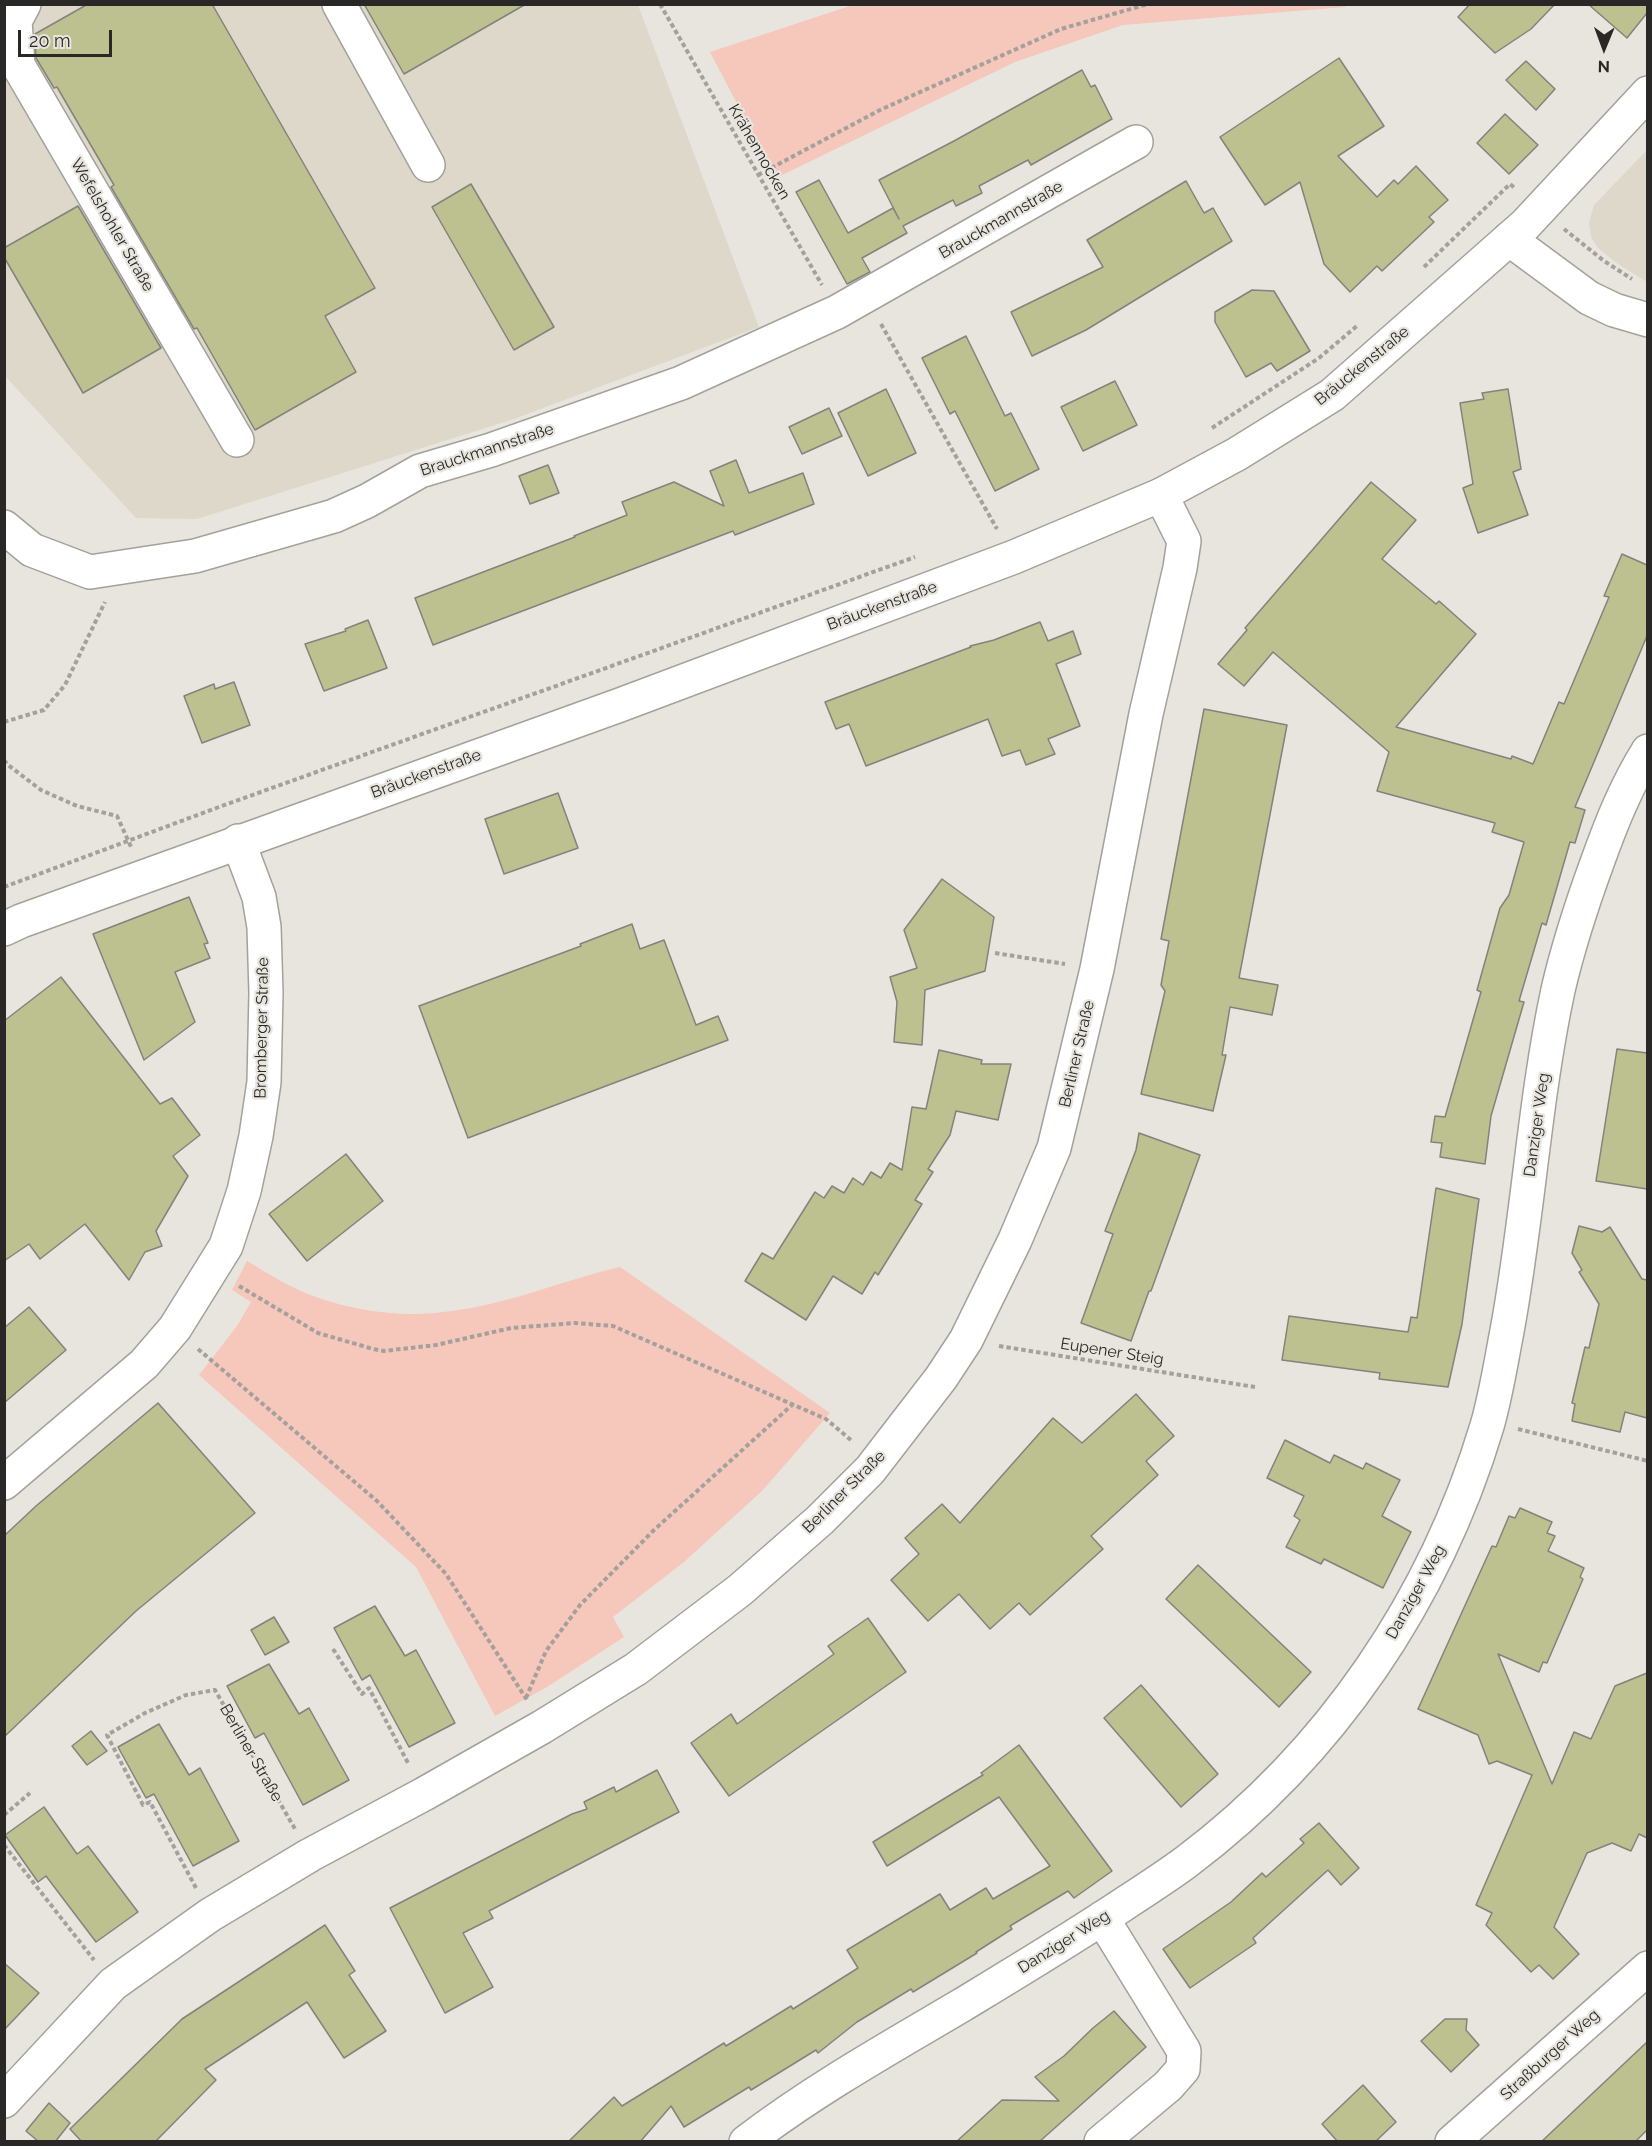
<!DOCTYPE html>
<html>
<head>
<meta charset="utf-8">
<style>
  body { margin:0 }
  #map { position:relative; width:1652px; height:2146px; overflow:hidden; background:#e8e5de; font-family:Raleway,sans-serif }
  canvas { display:block }
  .frame { position:absolute; inset:0; border:6px solid #2a2826; pointer-events:none }
  .north { position:absolute; left:1574px; top:18px; width:60px; height:60px; -webkit-text-stroke:4px #e8e5de; paint-order:stroke; rotate:181deg; font-size:16px; font-weight:700; line-height:24px; text-align:center; color:#2a2826 }
  .north::after { content:''; display:block; margin:auto; width:21px; height:27px; background:#2a2826; clip-path:polygon(50% 0,100% 100%,50% 72%,0 100%) }
  .scale { position:absolute; left:18px; top:30px; width:94px; height:27px; box-sizing:border-box; border:3px solid #2a2826; border-top:0; padding-left:8px; font-size:18px; line-height:21px; white-space:nowrap; color:#2a2826; -webkit-text-stroke:4px #e8e5de; paint-order:stroke }
</style>
</head>
<body>
<div id="map">
<canvas width="1652" height="2146"></canvas>
<div class="frame"></div>
<div class="north">N</div>
<div class="scale">20 m</div>
</div>
<script>
const context = document.querySelector('canvas').getContext('2d');
context.lineJoin = 'round';
function fillPath(path, color) { context.fillStyle = color; context.fill(path, 'evenodd'); }
function strokePath(path, color, width, dash) { context.strokeStyle = color; context.lineWidth = width; context.lineCap = dash ? 'butt' : 'round'; context.setLineDash(dash || []); context.stroke(path); }
function drawText(font, color, halo, rows, align = 'center') {
  context.font = font + ' Raleway,sans-serif'; context.lineWidth = 4.5; context.setLineDash([]); context.textBaseline = 'middle'; context.strokeStyle = halo; context.fillStyle = color; for (const [text, x, y, turn = 0] of rows) {
    context.save(); context.translate(x, y); context.rotate((+turn || 0) * Math.PI / 180); context.textAlign = isNaN(turn) ? turn : align; if (halo) context.strokeText(text, 0, 0); context.fillText(text, 0, 0); context.restore();
  }
}
fillPath(new Path2D(`
  M 5,5 L 638,5 L 759,327 L 514,419 L 197,519 L 136,518 L 5,376 Z
  M 1647,150 L 1647,282 L 1618,264 L 1598,248 L 1591,237 L 1589,223 L 1594,205 Z`), '#ded8ca');
fillPath(new Path2D(`
  M 853,5 L 853,4 L 1348,5 L 1345,7 L 1123,25 L 1015,62 L 776,178 L 710,52 Z
  M 247,1261 C 269,1274 292,1289 316,1297 C 358,1312 407,1318 451,1311 C 509,1304 564,1280 620,1267 L 830,1413 L 762,1491 L 684,1562 L 613,1617 L 624,1637 L 547,1687 L 495,1716 L 416,1567 L 199,1375 L 237,1326 L 251,1302 L 232,1290 Z`), '#f6c7bb');
const building = new Path2D(`
  M 88,4 L 212,4 L 375,288 L 325,316 L 356,372 L 255,430 L 197,328 L 194,329 L 111,187 L 114,185 L 57,87 L 54,88 L 36,58 L 35,34 Z
  M 364,4 L 526,4 L 404,74 Z
  M 1470,4 L 1555,4 L 1531,29 L 1495,53 L 1458,17 Z
  M 1588,4 L 1647,4 L 1647,13 L 1627,38 Z
  M 1339,58 L 1384,126 L 1338,156 L 1377,197 L 1394,180 L 1398,184 L 1416,166 L 1448,200 L 1429,217 L 1434,222 L 1382,271 L 1377,266 L 1350,292 L 1324,264 L 1300,182 L 1265,205 L 1220,137 Z
  M 1526,61 L 1555,89 L 1536,110 L 1506,80 Z
  M 1082,70 L 1091,87 L 1095,85 L 1112,119 L 1031,165 L 1028,160 L 979,186 L 982,193 L 956,206 L 953,200 L 903,226 L 907,233 L 862,258 L 870,272 L 847,284 L 796,192 L 819,180 L 848,233 L 893,208 L 899,219 L 879,180 L 954,141 Z
  M 1505,114 L 1538,145 L 1509,174 L 1477,143 Z
  M 1186,181 L 1204,213 L 1213,208 L 1232,241 L 1086,330 L 1032,356 L 1011,312 L 1103,267 L 1087,240 Z
  M 471,184 L 554,327 L 514,350 L 432,207 Z
  M 78,206 L 161,348 L 83,393 L 4,257 L 4,248 Z
  M 1252,290 L 1274,291 L 1310,351 L 1277,371 L 1271,363 L 1246,377 L 1215,322 L 1215,312 Z
  M 966,336 L 1005,416 L 1011,413 L 1039,469 L 995,491 L 955,411 L 950,414 L 922,358 Z
  M 1115,381 L 1137,425 L 1083,451 L 1061,407 Z
  M 886,389 L 916,453 L 868,476 L 838,413 Z
  M 1508,389 L 1521,469 L 1513,472 L 1528,515 L 1478,533 L 1463,488 L 1473,484 L 1460,403 L 1484,399 L 1482,393 Z
  M 829,408 L 842,436 L 802,454 L 789,427 Z
  M 736,460 L 749,493 L 803,473 L 814,504 L 735,535 L 733,531 L 433,645 L 415,598 L 575,537 L 574,536 L 627,515 L 622,502 L 674,482 L 724,506 L 710,471 Z
  M 548,465 L 559,493 L 530,504 L 519,476 Z
  M 1371,482 L 1416,520 L 1382,559 L 1436,604 L 1439,601 L 1476,634 L 1396,727 L 1511,759 L 1512,756 L 1533,764 L 1559,702 L 1564,704 L 1609,597 L 1604,596 L 1622,554 L 1647,565 L 1647,636 L 1575,807 L 1585,810 L 1575,843 L 1570,842 L 1546,925 L 1542,923 L 1519,1001 L 1524,1002 L 1491,1116 L 1485,1164 L 1440,1157 L 1442,1143 L 1431,1142 L 1435,1116 L 1445,1117 L 1481,992 L 1477,990 L 1500,908 L 1509,895 L 1524,842 L 1492,832 L 1495,823 L 1377,791 L 1389,752 L 1273,652 L 1244,686 L 1218,664 L 1247,630 L 1245,628 Z
  M 368,620 L 387,668 L 324,691 L 305,644 L 346,631 L 345,629 Z
  M 1040,622 L 1048,641 L 1073,631 L 1081,654 L 1056,664 L 1080,726 L 1048,739 L 1055,754 L 1026,765 L 1020,750 L 1002,756 L 988,719 L 866,766 L 849,724 L 836,729 L 825,702 L 971,647 L 970,646 L 994,640 Z
  M 234,682 L 250,725 L 202,743 L 184,696 L 214,684 L 215,689 Z
  M 1204,709 L 1287,725 L 1239,978 L 1278,985 L 1272,1015 L 1230,1007 L 1222,1055 L 1226,1055 L 1213,1111 L 1141,1094 L 1165,991 L 1161,985 L 1169,941 L 1161,939 Z
  M 558,793 L 578,848 L 504,874 L 485,819 Z
  M 942,879 L 994,917 L 985,971 L 925,990 L 922,1045 L 894,1042 L 897,1002 L 890,977 L 917,968 L 904,930 Z
  M 189,897 L 208,943 L 204,944 L 210,958 L 175,972 L 195,1022 L 144,1060 L 93,934 Z
  M 632,924 L 640,949 L 664,940 L 696,1025 L 718,1016 L 728,1040 L 468,1138 L 419,1006 L 581,946 L 580,944 Z
  M 61,977 L 160,1104 L 172,1098 L 200,1135 L 173,1156 L 188,1176 L 156,1231 L 162,1246 L 145,1252 L 129,1280 L 85,1224 L 40,1259 L 29,1244 L 4,1261 L 4,1021 Z
  M 1617,1049 L 1647,1053 L 1647,1189 L 1596,1181 Z
  M 939,1050 L 982,1060 L 981,1064 L 1011,1064 L 998,1120 L 956,1111 L 950,1135 L 928,1169 L 933,1172 L 915,1200 L 922,1204 L 878,1275 L 875,1272 L 862,1294 L 833,1276 L 806,1320 L 745,1281 L 762,1253 L 773,1259 L 815,1192 L 824,1198 L 832,1186 L 844,1193 L 853,1178 L 863,1185 L 871,1172 L 881,1178 L 890,1163 L 902,1170 L 912,1107 L 926,1109 Z
  M 1139,1133 L 1200,1155 L 1151,1291 L 1149,1291 L 1131,1341 L 1081,1323 L 1113,1234 L 1105,1231 L 1136,1150 Z
  M 346,1154 L 383,1201 L 307,1261 L 269,1214 Z
  M 1436,1188 L 1479,1199 L 1462,1324 L 1448,1387 L 1379,1379 L 1380,1373 L 1282,1360 L 1289,1316 L 1408,1332 L 1411,1317 L 1417,1318 Z
  M 1579,1226 L 1602,1232 L 1610,1227 L 1642,1279 L 1647,1280 L 1647,1418 L 1625,1412 L 1620,1432 L 1572,1421 L 1575,1404 L 1572,1403 L 1585,1347 L 1589,1348 L 1599,1304 L 1579,1272 L 1582,1270 L 1572,1253 Z
  M 29,1307 L 66,1350 L 4,1403 L 4,1328 Z
  M 1136,1394 L 1174,1436 L 1146,1461 L 1158,1475 L 1091,1536 L 1103,1549 L 1030,1615 L 1019,1603 L 990,1629 L 959,1594 L 928,1621 L 891,1580 L 919,1554 L 905,1538 L 942,1504 L 960,1523 L 1053,1418 L 1082,1443 Z
  M 158,1403 L 255,1513 L 136,1611 L 4,1737 L 4,1536 L 36,1506 Z
  M 1285,1440 L 1330,1463 L 1334,1455 L 1363,1469 L 1366,1463 L 1400,1480 L 1382,1516 L 1411,1532 L 1383,1588 L 1324,1559 L 1321,1564 L 1286,1547 L 1300,1520 L 1294,1516 L 1304,1496 L 1267,1478 Z
  M 1520,1508 L 1552,1522 L 1547,1533 L 1555,1536 L 1548,1551 L 1584,1568 L 1580,1577 L 1583,1579 L 1547,1663 L 1543,1662 L 1539,1672 L 1498,1654 L 1552,1784 L 1574,1732 L 1591,1739 L 1615,1686 L 1647,1673 L 1647,1838 L 1639,1834 L 1631,1851 L 1612,1843 L 1587,1853 L 1554,1927 L 1579,1954 L 1553,1979 L 1539,1965 L 1531,1972 L 1486,1925 L 1492,1913 L 1476,1905 L 1532,1775 L 1497,1761 L 1489,1764 L 1478,1735 L 1418,1709 L 1492,1546 L 1496,1547 L 1509,1516 L 1515,1518 Z
  M 1198,1565 L 1311,1672 L 1279,1707 L 1166,1599 Z
  M 375,1606 L 405,1656 L 416,1650 L 455,1723 L 409,1747 L 370,1675 L 362,1680 L 334,1628 Z
  M 274,1617 L 289,1642 L 265,1655 L 251,1630 Z
  M 868,1618 L 906,1672 L 729,1796 L 691,1743 L 731,1714 L 737,1724 L 834,1654 L 828,1646 Z
  M 269,1664 L 299,1714 L 309,1708 L 349,1780 L 303,1805 L 264,1733 L 255,1738 L 227,1686 Z
  M 1141,1685 L 1218,1774 L 1181,1807 L 1104,1718 Z
  M 159,1724 L 189,1775 L 200,1768 L 239,1841 L 193,1866 L 154,1794 L 146,1798 L 118,1747 Z
  M 91,1731 L 107,1751 L 87,1765 L 72,1746 Z
  M 1019,1745 L 1112,1871 L 1074,1898 L 1068,1891 L 1010,1926 L 1012,1929 L 976,1952 L 977,1953 L 913,1992 L 911,1989 L 857,2022 L 818,2053 L 816,2050 L 751,2090 L 749,2087 L 684,2127 L 671,2106 L 640,2142 L 568,2142 L 614,2097 L 622,2106 L 724,2043 L 726,2046 L 791,2006 L 793,2009 L 858,1968 L 847,1950 L 940,1894 L 950,1910 L 986,1888 L 993,1899 L 1050,1866 L 999,1797 L 887,1866 L 873,1842 L 983,1775 L 981,1773 Z
  M 657,1770 L 679,1812 L 489,1911 L 493,1918 L 463,1933 L 493,1987 L 445,2013 L 390,1908 L 572,1814 L 587,1809 L 584,1802 L 614,1787 L 616,1792 Z
  M 44,1807 L 77,1854 L 88,1846 L 138,1912 L 96,1942 L 46,1876 L 38,1882 L 5,1835 Z
  M 1319,1823 L 1359,1868 L 1341,1885 L 1328,1870 L 1253,1938 L 1256,1943 L 1190,1988 L 1163,1949 L 1231,1902 L 1262,1873 L 1266,1877 L 1304,1843 L 1300,1839 Z
  M 325,1925 L 355,1971 L 349,1975 L 386,2031 L 344,2058 L 307,2002 L 205,2069 L 216,2080 L 155,2142 L 82,2142 L 70,2129 L 182,2019 Z
  M 4,1963 L 39,1993 L 4,2030 Z
  M 1114,2011 L 1146,2047 L 1039,2142 L 956,2142 L 1002,2100 L 1059,2101 L 1035,2077 L 1064,2056 L 1093,2028 Z
  M 1445,2019 L 1467,2019 L 1466,2030 L 1479,2045 L 1451,2072 L 1421,2041 Z
  M 1647,2042 L 1647,2130 L 1635,2142 L 1541,2142 Z
  M 1363,2085 L 1396,2122 L 1375,2142 L 1338,2142 L 1322,2124 Z
  M 49,2103 L 70,2123 L 55,2142 L 39,2142 L 26,2131 Z`);
fillPath(building, '#bcc18f');
strokePath(building, '#82837c', 1.5);
const minor = new Path2D(`
  M 24,4 L 15,21 L 18,65 L 237,440
  M 339,4 L 428,165
  M 1509,239 L 1589,298 L 1614,310 L 1648,320
  M 4,527 L 32,550 L 90,572 L 195,556 L 334,516 L 367,501 L 420,471 L 491,450 L 681,383 L 837,312 L 1136,142
  M 4,1483 L 144,1364 L 175,1328 L 226,1246 L 244,1191 L 256,1136 L 264,1082 L 266,993 L 264,927 L 259,897 L 238,841
  M 4,2101 L 113,1984 L 210,1915 L 310,1855 L 424,1794 L 542,1727 L 636,1669 L 740,1590 L 820,1520 L 870,1470 L 941,1378 L 966,1340 L 1015,1240 L 1054,1148 L 1097,969 L 1146,714 L 1180,568 L 1184,541 L 1161,495
  M 746,2142 C 814,2090 889,2048 962,2005 C 1018,1971 1073,1938 1127,1902 C 1147,1889 1167,1876 1186,1862 C 1331,1753 1435,1599 1487,1426 C 1496,1395 1501,1362 1507,1331 C 1528,1218 1534,1102 1558,990 C 1568,947 1582,904 1597,863 C 1611,824 1626,786 1648,751
  M 1101,2142 L 1168,2086 L 1183,2069 L 1184,2051 L 1102,1918
  M 1452,2142 L 1648,1968`);
const major = new Path2D(`
  M 4,929 L 21,921 L 620,705 L 1014,557 L 1161,495 L 1237,454 L 1332,395 L 1525,225 L 1648,93`);
strokePath(minor, '#a4a19b', 36);
strokePath(major, '#a4a19b', 36);
strokePath(new Path2D(`
  M 660,4 L 822,285
  M 758,175 L 880,110 L 1061,29 L 1148,4
  M 1564,229 L 1604,261 L 1632,279
  M 1424,267 L 1510,184 L 1516,189
  M 881,324 L 997,529
  M 1212,428 L 1319,358 L 1358,325
  M 4,722 L 44,710 L 65,685 L 105,602
  M 4,760 L 8,765 L 41,790 L 77,806 L 117,816 L 132,849
  M 4,887 L 219,807 L 915,557
  M 995,953 L 1065,964
  M 239,1286 L 318,1333 L 373,1349 L 384,1351 L 436,1345 L 511,1328 L 575,1323 L 613,1326 L 826,1419 L 852,1441
  M 999,1346 L 1255,1387
  M 198,1349 L 377,1501 L 446,1574 L 527,1700
  M 1518,1429 L 1648,1461
  M 333,1649 L 362,1694 L 369,1688 L 409,1765
  M 526,1698 L 546,1651 L 580,1605 L 654,1530 L 792,1405
  M 4,1815 L 30,1793
  M 4,1845 L 94,1960
  M 196,1888 L 150,1802 L 143,1805 L 107,1735 L 145,1713 L 186,1695 L 215,1690 L 295,1829`), '#a4a19c', 4, [4.5, 3]);
strokePath(minor, '#fff', 33);
strokePath(major, '#fff', 33);
drawText('16px', '#2a2826', '#e8e5de', [
  ["Krähennocken",759,152,60],
  ["Brauckmannstraße",1001,220,-30],
  ["Wefelshohler Straße",112,225,60],
  ["Bräuckenstraße",1362,366,-39],
  ["Brauckmannstraße",487,450,-18],
  ["Bräuckenstraße",882,606,-20],
  ["Bräuckenstraße",426,774,-20],
  ["Bromberger Straße",262,1028,-89],
  ["Berliner Straße",1077,1054,-77],
  ["Danziger Weg",1537,1125,-82],
  ["Eupener Steig",1112,1352,9],
  ["Berliner Straße",844,1492,-45],
  ["Danziger Weg",1416,1592,-61],
  ["Berliner Straße",251,1753,60],
  ["Danziger Weg",1064,1942,-32],
  ["Straßburger Weg",1550,2055,-42]
]);
</script>
</body>
</html>
